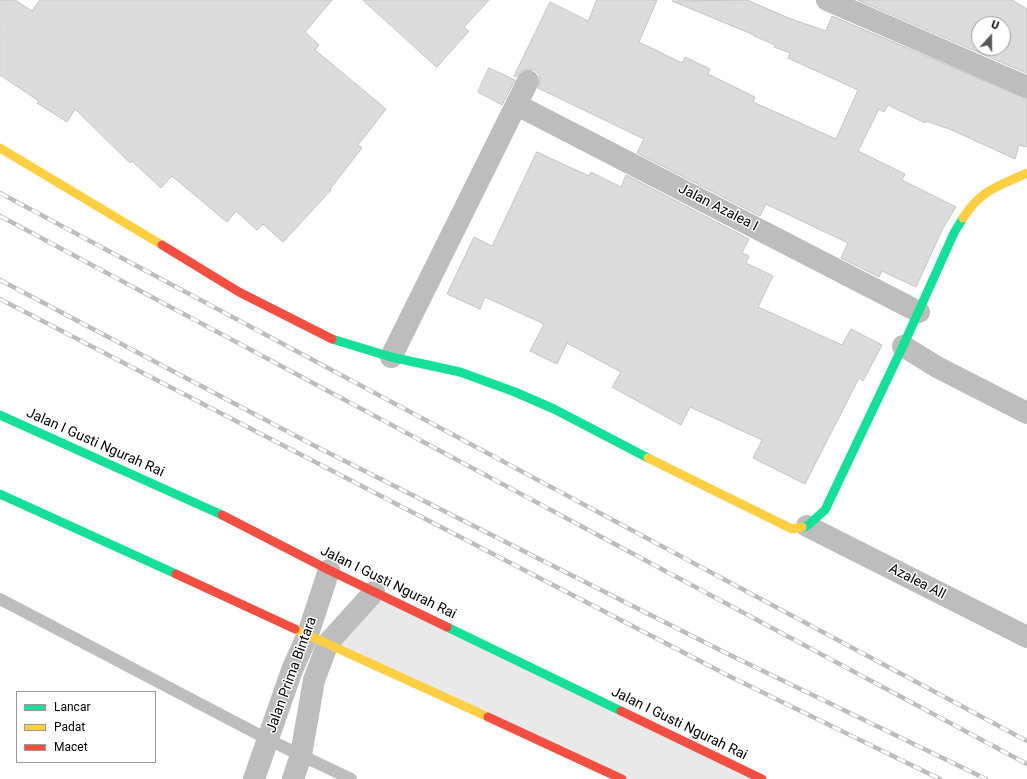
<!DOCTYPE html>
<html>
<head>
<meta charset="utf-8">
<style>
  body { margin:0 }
  #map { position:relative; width:1027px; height:779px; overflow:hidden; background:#fff; font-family:Roboto,sans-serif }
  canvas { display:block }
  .legend { position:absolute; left:16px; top:691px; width:140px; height:72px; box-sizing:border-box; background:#fff; border:1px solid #999; margin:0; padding:5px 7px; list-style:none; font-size:12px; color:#000 }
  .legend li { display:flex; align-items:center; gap:8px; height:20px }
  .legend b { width:20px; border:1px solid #999 }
  .north { position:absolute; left:971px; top:16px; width:40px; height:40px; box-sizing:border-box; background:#fff; border:1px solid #999; border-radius:50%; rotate:21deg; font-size:11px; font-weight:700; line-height:16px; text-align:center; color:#000 }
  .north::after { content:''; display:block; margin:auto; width:14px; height:18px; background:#595959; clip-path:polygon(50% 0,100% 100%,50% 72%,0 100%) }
</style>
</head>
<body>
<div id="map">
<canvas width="1027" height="779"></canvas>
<ul class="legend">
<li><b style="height:5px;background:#16e098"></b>Lancar</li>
<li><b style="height:5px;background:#ffcf43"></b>Padat</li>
<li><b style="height:5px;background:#f24e42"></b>Macet</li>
</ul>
<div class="north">U</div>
</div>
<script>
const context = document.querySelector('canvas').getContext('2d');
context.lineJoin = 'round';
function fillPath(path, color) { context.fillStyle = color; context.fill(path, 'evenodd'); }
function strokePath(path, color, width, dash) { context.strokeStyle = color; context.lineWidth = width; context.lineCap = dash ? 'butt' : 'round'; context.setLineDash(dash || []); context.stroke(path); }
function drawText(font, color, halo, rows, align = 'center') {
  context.font = font + ' Roboto,sans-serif'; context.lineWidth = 3; context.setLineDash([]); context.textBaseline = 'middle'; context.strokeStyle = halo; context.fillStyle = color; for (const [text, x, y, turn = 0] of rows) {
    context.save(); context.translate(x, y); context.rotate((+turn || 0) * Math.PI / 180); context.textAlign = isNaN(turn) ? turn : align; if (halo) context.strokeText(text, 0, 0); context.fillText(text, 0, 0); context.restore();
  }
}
fillPath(new Path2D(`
  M 374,592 L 762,779 L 622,779 L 328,643 Z`), '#e9e9e9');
const building = new Path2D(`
  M 0,0 L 15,0 L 32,11 L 40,0 L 332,0 L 305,32 L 319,45 L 315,50 L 386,109 L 358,145 L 362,148 L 330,189 L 331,190 L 283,242 L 263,224 L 257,230 L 236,211 L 227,222 L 172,176 L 161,188 L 132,161 L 130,163 L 75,109 L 67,122 L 37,103 L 39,101 L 0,75 Z
  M 363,0 L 489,0 L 464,27 L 469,31 L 437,67 Z
  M 597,0 L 657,0 L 639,42 L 682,63 L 685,57 L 710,69 L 708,74 L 755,97 L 753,102 L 836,139 L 858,90 L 788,58 L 790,53 L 774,47 L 775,45 L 754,36 L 754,35 L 672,1 L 747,0 L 791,19 L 826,31 L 832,16 L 1027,99 L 1027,147 L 1019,145 L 1015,159 L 952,130 L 926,121 L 925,123 L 888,105 L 884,112 L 879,109 L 858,151 L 905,174 L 902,180 L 956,207 L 943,228 L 916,287 L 882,271 L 879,277 L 841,258 L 848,243 L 766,204 L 760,216 L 637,153 L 644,139 L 538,88 L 540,80 L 539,74 L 534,70 L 527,69 L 521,71 L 516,77 L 514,76 L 550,2 L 588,21 Z
  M 858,0 L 1012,0 L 1027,9 L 1027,73 ZM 979,24 L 1003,24 L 1003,48 L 979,48 Z
  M 489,68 L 515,80 L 502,105 L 478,92 Z
  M 537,152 L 589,176 L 591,172 L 621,187 L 626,175 L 749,239 L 742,253 L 749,256 L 746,263 L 773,276 L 758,307 L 842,345 L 851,329 L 882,345 L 863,381 L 859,378 L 805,484 L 753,458 L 762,440 L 690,407 L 681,425 L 612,387 L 621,372 L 567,343 L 557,364 L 530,351 L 544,324 L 485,297 L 480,309 L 447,294 L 474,237 L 492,246 Z`);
fillPath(building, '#dcdcdc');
strokePath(building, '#c4c4c4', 1);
strokePath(new Path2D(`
  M 0,599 L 269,740 L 351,779`), '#bdbdbd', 12);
strokePath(new Path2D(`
  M 827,0 L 1027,87
  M 517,105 L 919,312
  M 903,346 L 937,367 L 1027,413
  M 391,357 L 528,81
  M 807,526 L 1027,637
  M 254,779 L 292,670 L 308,634 L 329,570
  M 293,779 L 301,755 L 314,680 L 328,643 L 374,592`), '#bdbdbd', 22);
strokePath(new Path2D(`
  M 332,339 L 391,357 L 460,372 L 515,392 L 554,409 L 648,458
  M 0,415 L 222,515
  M 0,494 L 176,574
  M 802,527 L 807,526 L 825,510 L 903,346 L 954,233 L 963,218
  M 447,627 L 621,711`), '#16e098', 9);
strokePath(new Path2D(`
  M 0,148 L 162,245
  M 963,218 C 981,190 998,186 1027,173
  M 648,458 L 792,529 L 802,527
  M 295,629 L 488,717`), '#ffcf43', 9);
strokePath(new Path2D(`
  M 162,245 L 239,292 L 332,339
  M 222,515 L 329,570 L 447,627
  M 176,574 L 295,629
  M 621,711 L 762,779
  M 488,717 L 622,779`), '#f24e42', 9);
const rail = new Path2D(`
  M 0,193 L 1027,741
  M 0,216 L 1027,764
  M 0,280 L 315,446 L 728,654 L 986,779
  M 0,299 L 731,677 L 940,779`);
strokePath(rail, '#bdbdbd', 4.5);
strokePath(rail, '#fff', 3, [9]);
drawText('14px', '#000', '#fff', [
  ["Jalan Azalea I",718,208,27],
  ["Jalan I Gusti Ngurah Rai",95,443,24],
  ["Azalea All",917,582,27],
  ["Jalan I Gusti Ngurah Rai",388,583,26],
  ["Jalan Prima Bintara",292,675,-70],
  ["Jalan I Gusti Ngurah Rai",679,724,26]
]);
</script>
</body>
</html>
